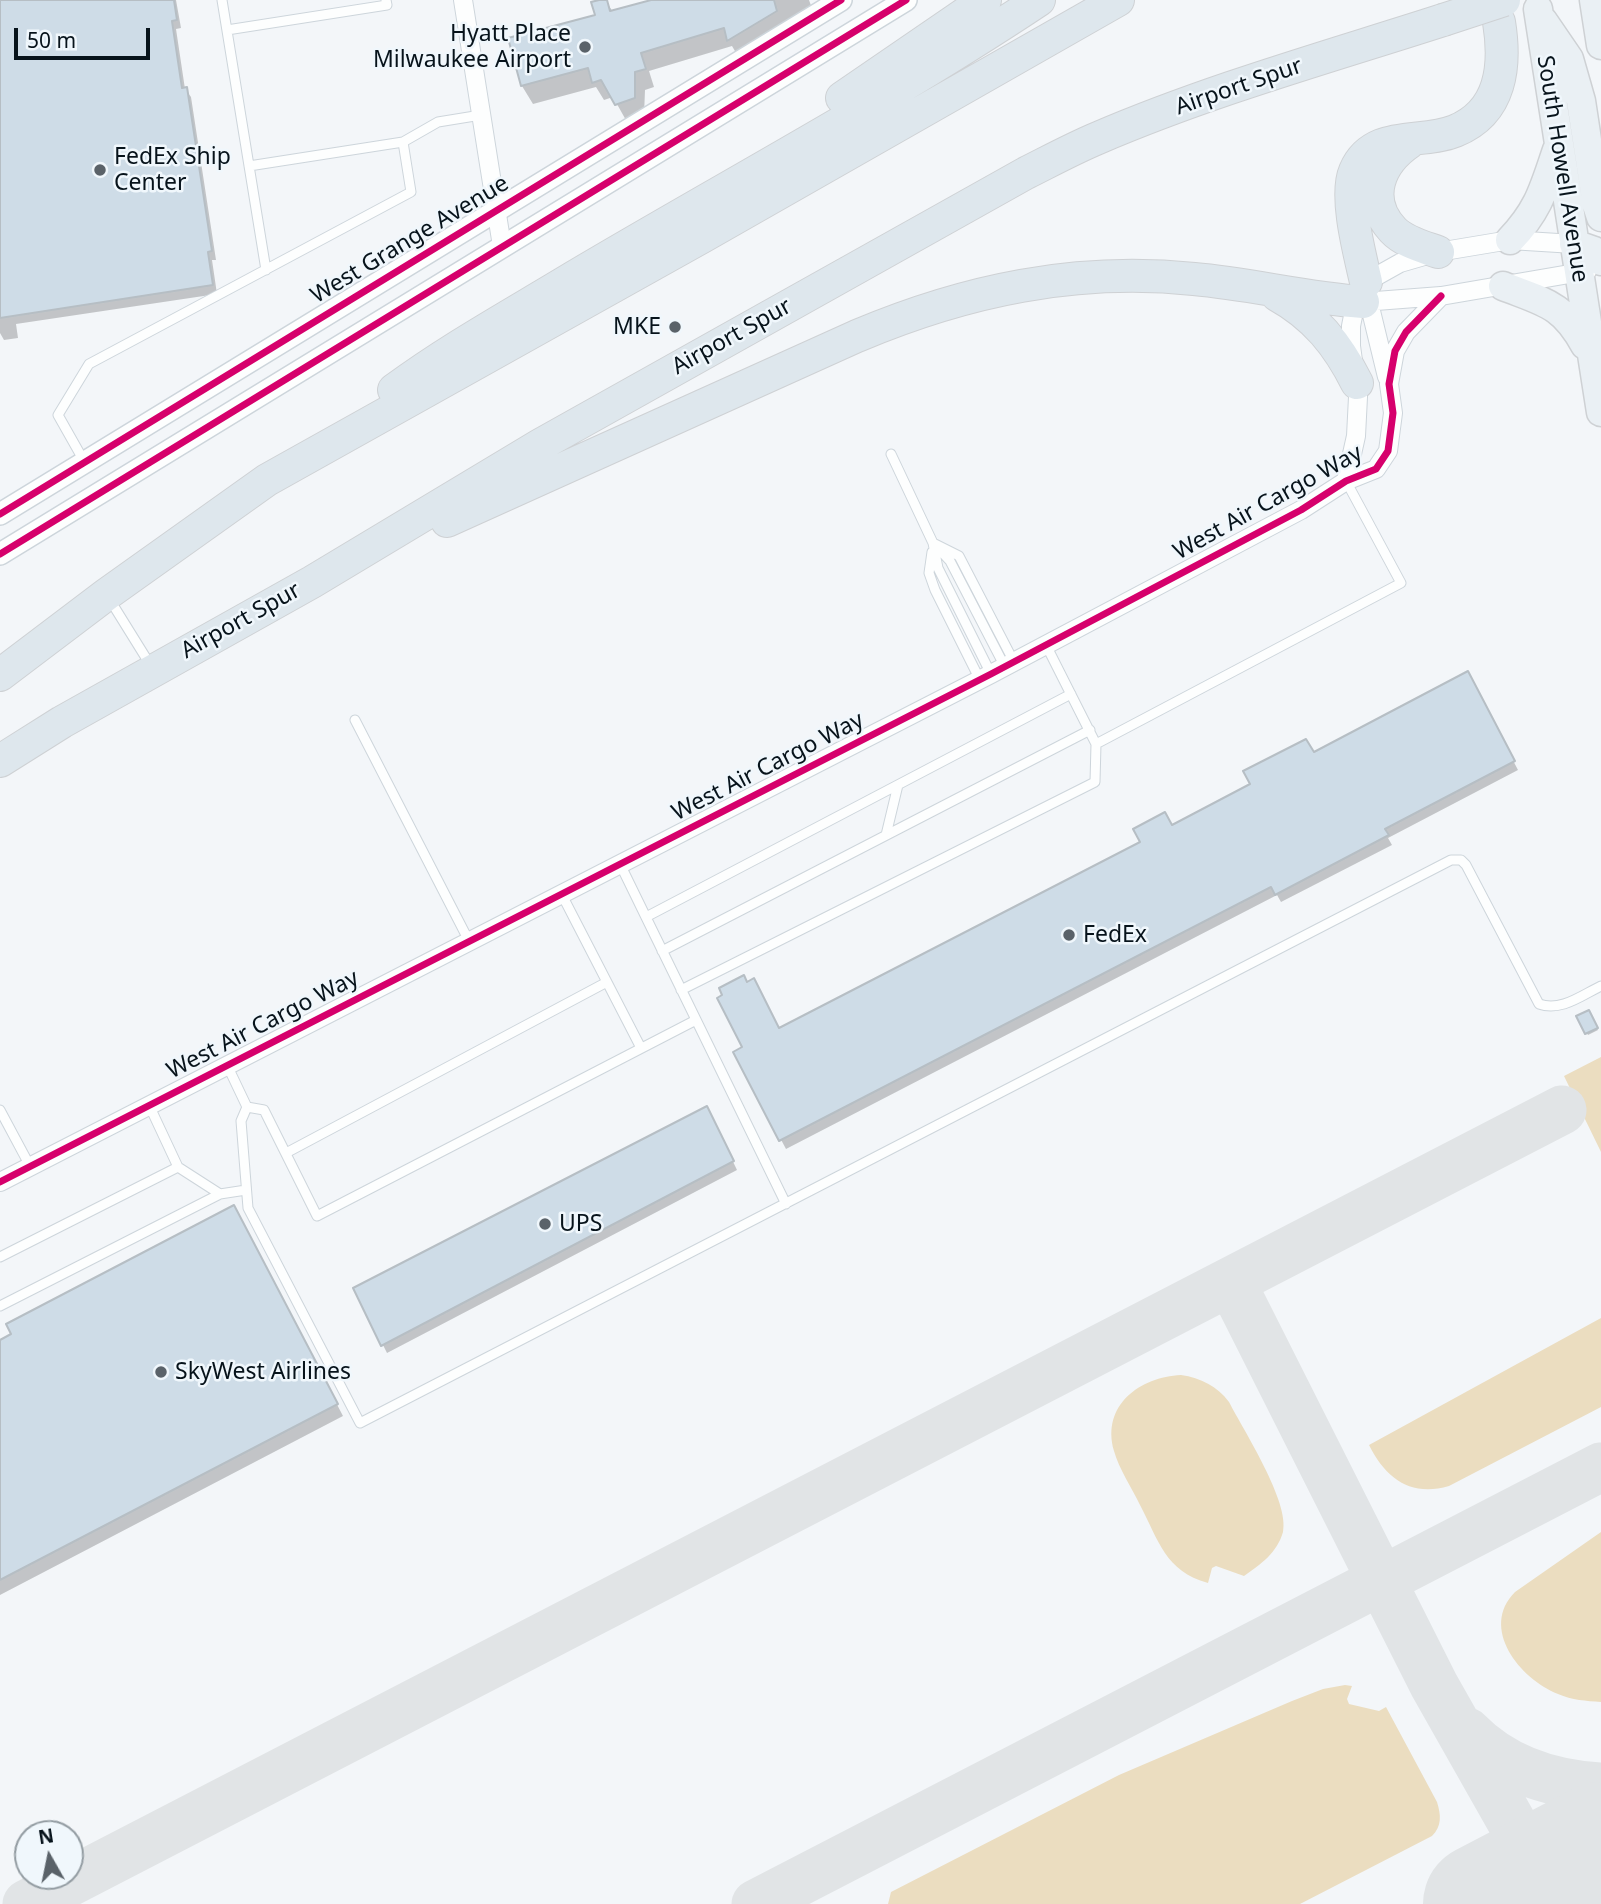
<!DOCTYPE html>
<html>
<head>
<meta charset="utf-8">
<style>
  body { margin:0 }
  #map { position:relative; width:1601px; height:1904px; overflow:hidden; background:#f3f6f9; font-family:"Noto Sans",sans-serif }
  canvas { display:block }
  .north { position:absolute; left:14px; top:1820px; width:70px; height:70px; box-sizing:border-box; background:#f0f7fc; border:2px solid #939ca2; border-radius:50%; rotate:351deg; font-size:19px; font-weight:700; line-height:28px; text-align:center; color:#07131b }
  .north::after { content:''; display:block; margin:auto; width:24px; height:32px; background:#5a6269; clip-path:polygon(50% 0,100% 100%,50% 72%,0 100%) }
  .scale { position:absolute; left:14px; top:28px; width:136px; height:32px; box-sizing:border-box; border:4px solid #07131b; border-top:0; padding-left:9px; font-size:21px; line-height:24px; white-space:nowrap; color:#07131b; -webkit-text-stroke:5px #f0f7fc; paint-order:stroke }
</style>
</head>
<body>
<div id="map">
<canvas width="1601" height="1904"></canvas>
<div class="north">N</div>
<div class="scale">50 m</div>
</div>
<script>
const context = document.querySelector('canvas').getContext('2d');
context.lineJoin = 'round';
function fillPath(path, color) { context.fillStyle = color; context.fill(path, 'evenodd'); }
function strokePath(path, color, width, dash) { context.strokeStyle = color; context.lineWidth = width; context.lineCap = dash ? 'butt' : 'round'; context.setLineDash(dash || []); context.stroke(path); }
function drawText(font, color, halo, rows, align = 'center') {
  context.font = font + ' "Noto Sans",sans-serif'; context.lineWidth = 5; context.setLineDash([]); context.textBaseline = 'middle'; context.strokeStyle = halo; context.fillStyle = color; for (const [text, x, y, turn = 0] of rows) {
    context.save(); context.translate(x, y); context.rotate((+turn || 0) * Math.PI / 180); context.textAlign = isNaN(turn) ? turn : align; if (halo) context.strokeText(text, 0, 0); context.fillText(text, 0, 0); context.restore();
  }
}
fillPath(new Path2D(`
  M 1601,1057 L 1601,1152 L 1564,1076 Z
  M 1601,1318 L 1601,1407 L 1449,1486 C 1411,1497 1386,1479 1369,1445 Z
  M 1181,1375 C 1201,1378 1217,1386 1229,1402 C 1244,1431 1290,1502 1283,1532 C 1277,1553 1261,1564 1244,1576 L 1216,1566 L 1212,1568 L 1208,1583 C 1165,1571 1159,1541 1140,1505 C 1132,1488 1119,1469 1114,1451 C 1101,1405 1140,1377 1181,1375 Z
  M 1601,1532 L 1601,1702 C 1586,1701 1572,1700 1558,1694 C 1520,1679 1479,1628 1515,1592 Z
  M 1345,1685 L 1352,1686 L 1347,1699 L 1349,1704 L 1379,1711 L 1386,1707 L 1437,1802 C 1441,1815 1442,1826 1432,1836 L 1300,1904 L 888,1904 L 891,1892 L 1119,1775 L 1292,1701 L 1323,1689 Z`), '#ebddc0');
fillPath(new Path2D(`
  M 0,0 L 176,0 L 181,28 L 176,29 L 185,89 L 191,97 L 216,260 L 212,260 L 217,294 L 16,324 L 18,338 L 4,340 L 0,333 Z
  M 605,0 L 613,12 L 657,0 L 809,0 L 814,14 L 739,58 L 732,46 L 649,71 L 654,87 L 645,90 L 644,116 L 627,122 L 613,97 L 604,100 L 596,87 L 533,104 L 522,86 L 510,40 L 597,16 Z
  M 1472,682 L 1518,770 L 1388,838 L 1392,845 L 1281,902 L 1277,895 L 786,1149 L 735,1053 L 1313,754 Z
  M 1588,1012 L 1598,1030 L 1588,1035 L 1578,1017 Z
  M 711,1116 L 737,1170 L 387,1353 L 383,1345 Z
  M 240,1219 L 343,1416 L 0,1595 L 0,1342 Z`), '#0003');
strokePath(new Path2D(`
  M 1231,1282 L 1434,1685 L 1541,1874
  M 1467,1732 C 1503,1769 1550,1784 1601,1787
  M 27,1904 L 1562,1110
  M 756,1904 L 1601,1467`), '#e1e4e6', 49);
strokePath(new Path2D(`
  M 1484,1904 L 1601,1843`), '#e1e4e6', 122);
const building = new Path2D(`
  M 0,0 L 174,0 L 177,20 L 172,21 L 182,88 L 187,87 L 212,251 L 208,252 L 213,285 L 0,318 Z
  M 599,0 L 607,0 L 610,11 L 651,0 L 774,0 L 777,11 L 727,41 L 724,28 L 641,53 L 646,69 L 635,72 L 635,98 L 615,105 L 601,80 L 592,83 L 588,68 L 521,86 L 508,38 L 595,15 L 591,2 Z
  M 1468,671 L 1515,761 L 1385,829 L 1389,835 L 1275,895 L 1271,887 L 779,1141 L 733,1052 L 742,1047 L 717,998 L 722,995 L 719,988 L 744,975 L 747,982 L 754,978 L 779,1028 L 1140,842 L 1133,829 L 1165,812 L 1172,825 L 1250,784 L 1243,771 L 1306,739 L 1314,752 Z
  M 1589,1010 L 1598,1028 L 1585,1034 L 1576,1016 Z
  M 707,1106 L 734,1161 L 381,1346 L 353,1288 Z
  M 234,1205 L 338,1404 L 0,1580 L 0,1340 L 11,1334 L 6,1324 Z`);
fillPath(building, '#cedce7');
strokePath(building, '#b6bec4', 2);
const service = new Path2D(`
  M 222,0 L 266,270
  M 227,30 L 387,5 L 386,0
  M 403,142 L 438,122 L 481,115
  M 891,454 L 933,543 L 938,568 L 991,674
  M 84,461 L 58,415 L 89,364 L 411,192 L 403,142 L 249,166
  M 933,543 L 959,556 L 1014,662
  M 937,547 L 950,561 L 1005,667
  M 932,552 L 929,573 L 935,590 L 980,680
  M 110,600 L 151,666
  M 1046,645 L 1096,744 L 1401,583 L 1346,481
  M 355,720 L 469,941
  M 886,835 L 898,785
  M 620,864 L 786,1204
  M 562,895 L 641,1048
  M 646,917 L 1071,694
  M 662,951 L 1090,730
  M 681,990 L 1095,782 L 1096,744
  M 227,1065 L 247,1107 L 241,1121 L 248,1208 L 360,1423 L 1451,860 L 1461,860 L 1466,865 L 1539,1004 C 1561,1012 1582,995 1601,986
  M 149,1105 L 178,1167
  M 247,1107 L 264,1110 L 317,1216 L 696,1020
  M 0,1110 L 30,1166
  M 286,1153 L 607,982
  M 0,1257 L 178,1167 L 220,1194 L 246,1190
  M 0,1306 L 220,1194`);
const minor = new Path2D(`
  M 463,0 L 502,246
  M 1363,302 L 1441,296 L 1587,271
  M 1363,302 L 1371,311 L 1387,377
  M 1346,481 L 1356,436 L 1358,397 L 1351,346 L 1351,326 L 1354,311 L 1363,302 L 1366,282 L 1400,263 L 1438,252 L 1510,240 L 1574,244
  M 0,1182 L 991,674 L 1301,510 L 1346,481 L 1376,469 L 1388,451 L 1393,413 L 1389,384 L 1395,351 L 1406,332 L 1441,296`);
const tertiary = new Path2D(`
  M 0,514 L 841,0
  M 0,554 L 906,0`);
const primary = new Path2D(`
  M 1594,0 L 1601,45
  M 1538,9 L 1601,412
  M 1543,21 L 1569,59 L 1581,101 L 1597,205 L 1601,217
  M 1510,240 C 1539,210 1544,188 1557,150
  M 1574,244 L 1594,251 L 1601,261
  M 1503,286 C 1544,302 1563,304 1585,345`);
const motorway = new Path2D(`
  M 842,98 L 985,0
  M 1410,142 C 1379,163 1364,199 1393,230 C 1404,242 1424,247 1438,252
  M 1366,282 C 1360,255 1344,196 1355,171 C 1373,129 1421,145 1455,131 C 1502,112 1506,65 1499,22
  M 1277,295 C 1315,316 1338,345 1357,383
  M 394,390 C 451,348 513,314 574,277 C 729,185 889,100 1039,0
  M 447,521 L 857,336 C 966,290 1076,267 1194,279 C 1251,284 1306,298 1363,302
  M 0,675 L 107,594 L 267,480 L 702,237 L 1118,0
  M 0,761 L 62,722 L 312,582 L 540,445 L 1026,173 C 1050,161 1074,148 1098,138 C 1210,90 1328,57 1443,20`);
strokePath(service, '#cdd5db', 11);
strokePath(minor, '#cdd5db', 20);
strokePath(tertiary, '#cdd5db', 24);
strokePath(primary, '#ced1d4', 31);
strokePath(motorway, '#ced1d4', 34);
strokePath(service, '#fdfefe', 9);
strokePath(minor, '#fdfefe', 18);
strokePath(tertiary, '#fdfefe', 21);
strokePath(primary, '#eaf0f4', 28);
strokePath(motorway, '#dee7ed', 32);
const motorwayBridge = new Path2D(`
  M 1443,20 L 1504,0`);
strokePath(motorwayBridge, '#ced1d4', 34, []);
strokePath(motorwayBridge, '#dee7ed', 32);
strokePath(new Path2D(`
  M 0,514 L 841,0
  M 0,554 L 906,0
  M 0,1182 L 991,674 L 1301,510 L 1346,481 L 1376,469 L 1388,451 L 1393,413 L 1389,384 L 1395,351 L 1406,332 L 1441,296`), '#d6006c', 7);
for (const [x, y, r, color] of [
  [585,47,7,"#5a6269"],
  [100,170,7,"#5a6269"],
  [675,327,7,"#5a6269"],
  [1069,935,7,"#5a6269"],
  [545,1224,7,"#5a6269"],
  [161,1372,7,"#5a6269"]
]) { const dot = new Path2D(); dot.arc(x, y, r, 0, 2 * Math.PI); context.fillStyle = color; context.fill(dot); strokePath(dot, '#f0f7fc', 2.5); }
drawText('23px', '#07131b', '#f0f7fc', [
  ["Hyatt Place",571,34,"right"],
  ["Milwaukee Airport",571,60,"right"],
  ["FedEx Ship",114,157],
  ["Center",114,183],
  ["MKE",661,327,"right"],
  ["FedEx",1083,935],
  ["UPS",559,1224],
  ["SkyWest Airlines",175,1372]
], 'left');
drawText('23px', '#07131b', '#f0f7fc', [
  ["Airport Spur",1239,87,-19],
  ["South Howell Avenue",1562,169,81],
  ["West Grange Avenue",410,240,-31],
  ["Airport Spur",732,337,-29],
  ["West Air Cargo Way",1268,503,-29],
  ["Airport Spur",241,621,-29],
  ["West Air Cargo Way",768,767,-27],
  ["West Air Cargo Way",263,1025,-27]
]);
</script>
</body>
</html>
